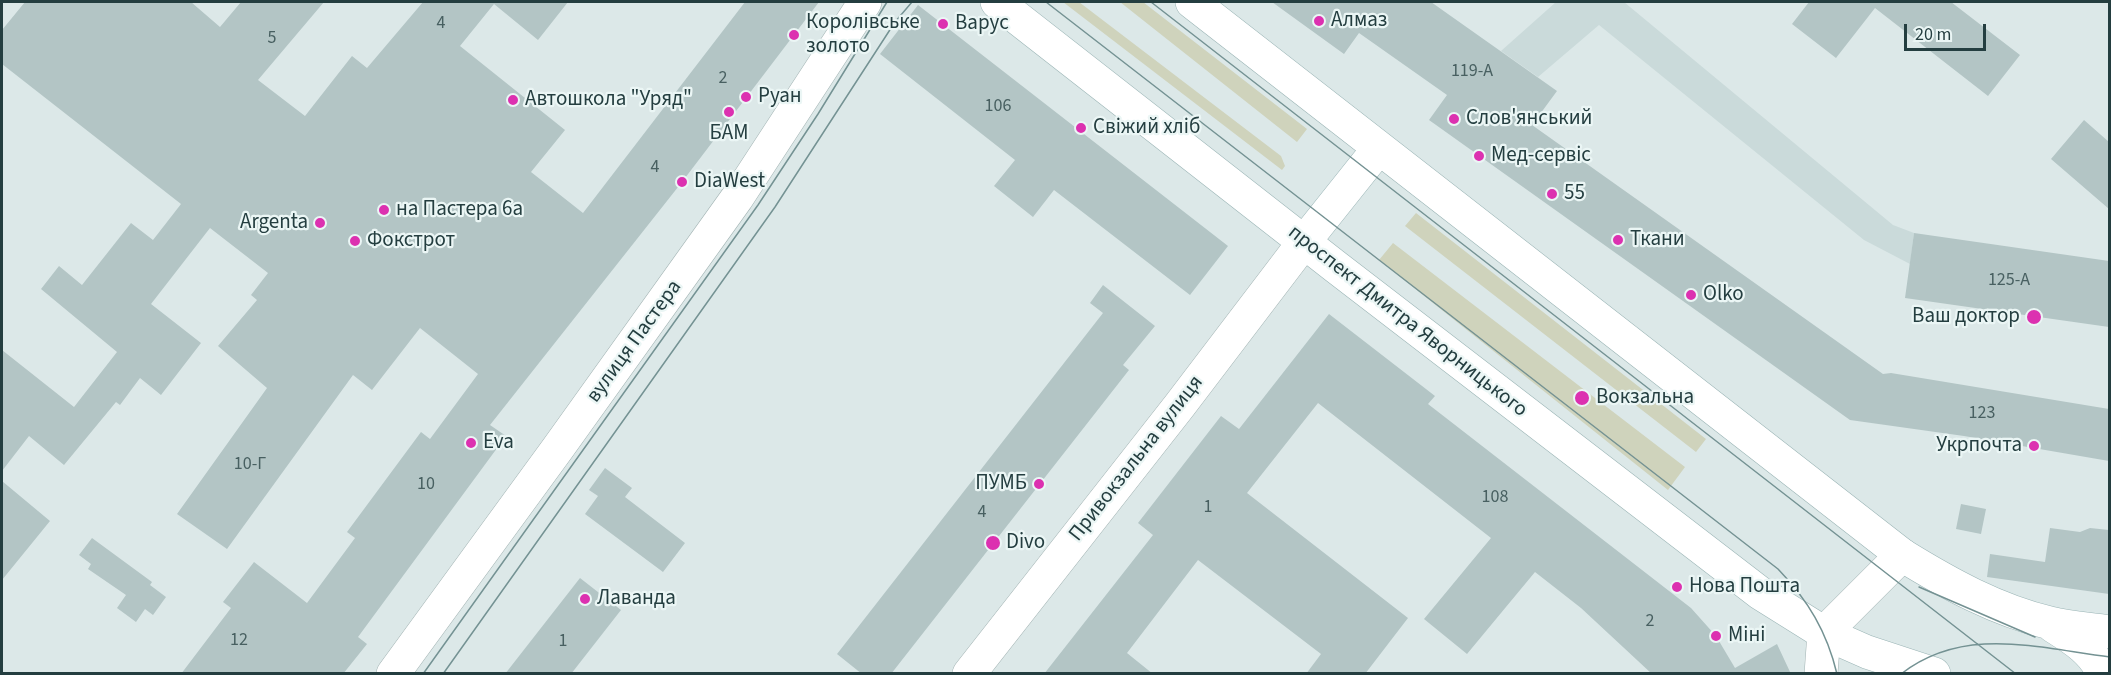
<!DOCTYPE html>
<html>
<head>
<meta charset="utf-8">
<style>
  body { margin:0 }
  #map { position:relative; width:2111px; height:675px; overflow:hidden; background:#dce8e8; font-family:"Source Sans 3",sans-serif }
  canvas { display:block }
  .frame { position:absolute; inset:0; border:3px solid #243e40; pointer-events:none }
  .scale { position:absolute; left:1904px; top:24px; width:82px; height:27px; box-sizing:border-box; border:3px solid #243e40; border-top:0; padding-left:8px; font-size:18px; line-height:21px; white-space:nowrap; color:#243e40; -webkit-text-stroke:4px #ebf6f5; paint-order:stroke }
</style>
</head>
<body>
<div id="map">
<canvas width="2111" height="675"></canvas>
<div class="frame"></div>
<div class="scale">20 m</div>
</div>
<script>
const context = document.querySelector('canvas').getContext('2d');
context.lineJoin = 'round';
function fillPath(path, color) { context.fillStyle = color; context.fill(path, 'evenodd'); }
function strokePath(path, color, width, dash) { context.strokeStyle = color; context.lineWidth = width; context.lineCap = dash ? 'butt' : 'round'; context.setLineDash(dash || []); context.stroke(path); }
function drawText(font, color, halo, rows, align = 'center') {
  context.font = font + ' "Source Sans 3",sans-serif'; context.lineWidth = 4.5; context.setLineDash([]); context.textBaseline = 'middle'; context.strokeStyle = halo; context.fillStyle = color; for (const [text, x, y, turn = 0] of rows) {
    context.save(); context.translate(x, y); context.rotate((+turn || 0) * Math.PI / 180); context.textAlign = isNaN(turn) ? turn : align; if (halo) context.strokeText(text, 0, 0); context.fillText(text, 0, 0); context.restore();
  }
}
fillPath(new Path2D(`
  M 1556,2 L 1624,2 L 1893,225 L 1914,233 L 1910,264 L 1864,240 L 1599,25 L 1538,77 L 1501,51 Z`), '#cadada');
fillPath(new Path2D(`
  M 1063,2 L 1079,2 L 1281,156 L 1285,166 L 1282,170 Z
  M 1120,2 L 1143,2 L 1307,129 L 1297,142 Z
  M 1416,213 L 1706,439 L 1696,452 L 1405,226 Z
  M 1393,243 L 1685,467 L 1668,490 L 1379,260 Z`), '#cfd3bc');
fillPath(new Path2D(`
  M 25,2 L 191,2 L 220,27 L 241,2 L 324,2 L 258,80 L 305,116 L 352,56 L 367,68 L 423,2 L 568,2 L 538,40 L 494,4 L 460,46 L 565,130 L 531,172 L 583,213 L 745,2 L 819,2 L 682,182 L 490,425 L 506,436 L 358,637 L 367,644 L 343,674 L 181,674 L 231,608 L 223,602 L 254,562 L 307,603 L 355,538 L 347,532 L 421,432 L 430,439 L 478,374 L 420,328 L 372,390 L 353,375 L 227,549 L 177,514 L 267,388 L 218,346 L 257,300 L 251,295 L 268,273 L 210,228 L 151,304 L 201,343 L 161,395 L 140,378 L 120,405 L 116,402 L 64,465 L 29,436 L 2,471 L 2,350 L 74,407 L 117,352 L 41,289 L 59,266 L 82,285 L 131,223 L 153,240 L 181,204 L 2,64 L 2,30 Z
  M 1272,2 L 1431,2 L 1557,91 L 1532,125 L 1883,374 L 1891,373 L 2109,409 L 2109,461 L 1964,436 L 1850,420 L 1429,120 L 1447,95 L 1359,33 L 1344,54 Z
  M 1809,2 L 1951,2 L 2020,55 L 1988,96 L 1875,8 L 1836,58 L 1792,24 Z
  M 918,5 L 1228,246 L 1190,295 L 1054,190 L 1033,217 L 994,186 L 1015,160 L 880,54 Z
  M 2084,120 L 2109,142 L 2109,209 L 2051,159 Z
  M 1914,233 L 2109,261 L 2109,327 L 1905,298 Z
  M 1103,285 L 1155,326 L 1123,365 L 1129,370 L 891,674 L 862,674 L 837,654 L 1103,313 L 1090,303 Z
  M 1329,314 L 1435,396 L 1428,404 L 1691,608 L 1716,636 L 1735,668 L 1777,644 L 1791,674 L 1652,674 L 1581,608 L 1535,572 L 1467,654 L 1424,619 L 1491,538 L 1318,403 L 1247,493 L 1408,618 L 1365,674 L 1306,674 L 1321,654 L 1198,560 L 1127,653 L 1153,674 L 1044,674 L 1153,535 L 1138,523 L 1221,416 L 1239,429 Z
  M 605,468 L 632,488 L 625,497 L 685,543 L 663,572 L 585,514 L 598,496 L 589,490 Z
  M 2,481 L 50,521 L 2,580 Z
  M 1961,504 L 1986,509 L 1981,534 L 1956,529 Z
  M 2050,528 L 2080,532 L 2090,528 L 2109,530 L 2109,594 L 1987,577 L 1990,554 L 2045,562 Z
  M 92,538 L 152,582 L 150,585 L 166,597 L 153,615 L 145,609 L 136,622 L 117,608 L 126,595 L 88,569 L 91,564 L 79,555 Z
  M 580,578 L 621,610 L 571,674 L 505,674 Z`), '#b3c5c5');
const secondary = new Path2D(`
  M 393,674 L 558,448 L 737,198 L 865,2
  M 969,674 L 1180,405 L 1304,242
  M 1821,674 L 1824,633 L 1902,555`);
const primary = new Path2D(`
  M 997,2 L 1336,267 L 1760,593 L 1824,633 L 1867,652 L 1934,674
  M 1192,2 L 1902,555 C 1949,584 1996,610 2050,623 C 2069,628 2090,629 2110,632
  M 1304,242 L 1379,148
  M 2053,626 C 2072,638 2094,651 2103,674`);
strokePath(secondary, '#a1b2b2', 34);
strokePath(primary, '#9ab4b5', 34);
strokePath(secondary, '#fff', 33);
strokePath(primary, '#fff', 33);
strokePath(new Path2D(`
  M 1046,2 L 1778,569 C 1808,600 1827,632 1837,674
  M 1151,2 L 2016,674
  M 1919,587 L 2035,637
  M 423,674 L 758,205 L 818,114 L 887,2
  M 443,674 L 775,207 L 895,22 L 912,2
  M 1901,674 C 1964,625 2037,648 2110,657`), '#749293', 1.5);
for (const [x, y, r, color] of [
  [1319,21,6,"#dc31b0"],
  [943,24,6,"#dc31b0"],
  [794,35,6,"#dc31b0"],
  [746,97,6,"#dc31b0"],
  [513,100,6,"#dc31b0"],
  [729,112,6,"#dc31b0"],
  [1454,119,6,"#dc31b0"],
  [1081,128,6,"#dc31b0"],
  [1479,156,6,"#dc31b0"],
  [682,182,6,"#dc31b0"],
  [1552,194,6,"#dc31b0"],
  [384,210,6,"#dc31b0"],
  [320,223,6,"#dc31b0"],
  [1618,240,6,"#dc31b0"],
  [355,241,6,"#dc31b0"],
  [1691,295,6,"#dc31b0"],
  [2034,317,8,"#dc31b0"],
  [1582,398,8,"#dc31b0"],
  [471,443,6,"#dc31b0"],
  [2034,446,6,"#dc31b0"],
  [1039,484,6,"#dc31b0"],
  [993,543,8,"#dc31b0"],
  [1677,587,6,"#dc31b0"],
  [585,599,6,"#dc31b0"],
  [1716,636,6,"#dc31b0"]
]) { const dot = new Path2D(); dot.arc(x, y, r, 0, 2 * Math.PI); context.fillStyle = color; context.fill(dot); strokePath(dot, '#ebf6f5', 2); }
drawText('18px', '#486061', null, [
  ["4",441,24],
  ["5",272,39],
  ["119-А",1472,72],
  ["2",723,79],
  ["106",998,107],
  ["4",655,168],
  ["125-А",2009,281],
  ["123",1982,414],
  ["10-Г",250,465],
  ["10",426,485],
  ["108",1495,498],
  ["1",1208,508],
  ["4",982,513],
  ["2",1650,622],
  ["12",239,641],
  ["1",563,642]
]);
drawText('21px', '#243e40', '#ebf6f5', [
  ["Алмаз",1331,21],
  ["Королівське",806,23],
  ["золото",806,47],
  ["Варус",955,24],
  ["Руан",758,97],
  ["Автошкола \"Уряд\"",525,100],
  ["Слов'янський",1466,119],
  ["Свіжий хліб",1093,128],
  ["БАМ",729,134,"center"],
  ["Мед-сервіс",1491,156],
  ["DiaWest",694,182],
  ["55",1564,194],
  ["на Пастера 6а",396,210],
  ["Argenta",308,223,"right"],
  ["Ткани",1630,240],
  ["Фокстрот",367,241],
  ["Olko",1703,295],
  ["Ваш доктор",2020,317,"right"],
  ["Вокзальна",1596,398],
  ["Eva",483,443],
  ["Укрпочта",2022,446,"right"],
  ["ПУМБ",1027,484,"right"],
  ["Divo",1006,543],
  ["Нова Пошта",1689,587],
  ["Лаванда",597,599],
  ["Міні",1728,636]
], 'left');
drawText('21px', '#243e40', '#ebf6f5', [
  ["проспект Дмитра Яворницького",1407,322,38],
  ["вулиця Пастера",635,342,-54],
  ["Привокзальна вулиця",1137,459,-52]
]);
</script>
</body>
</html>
